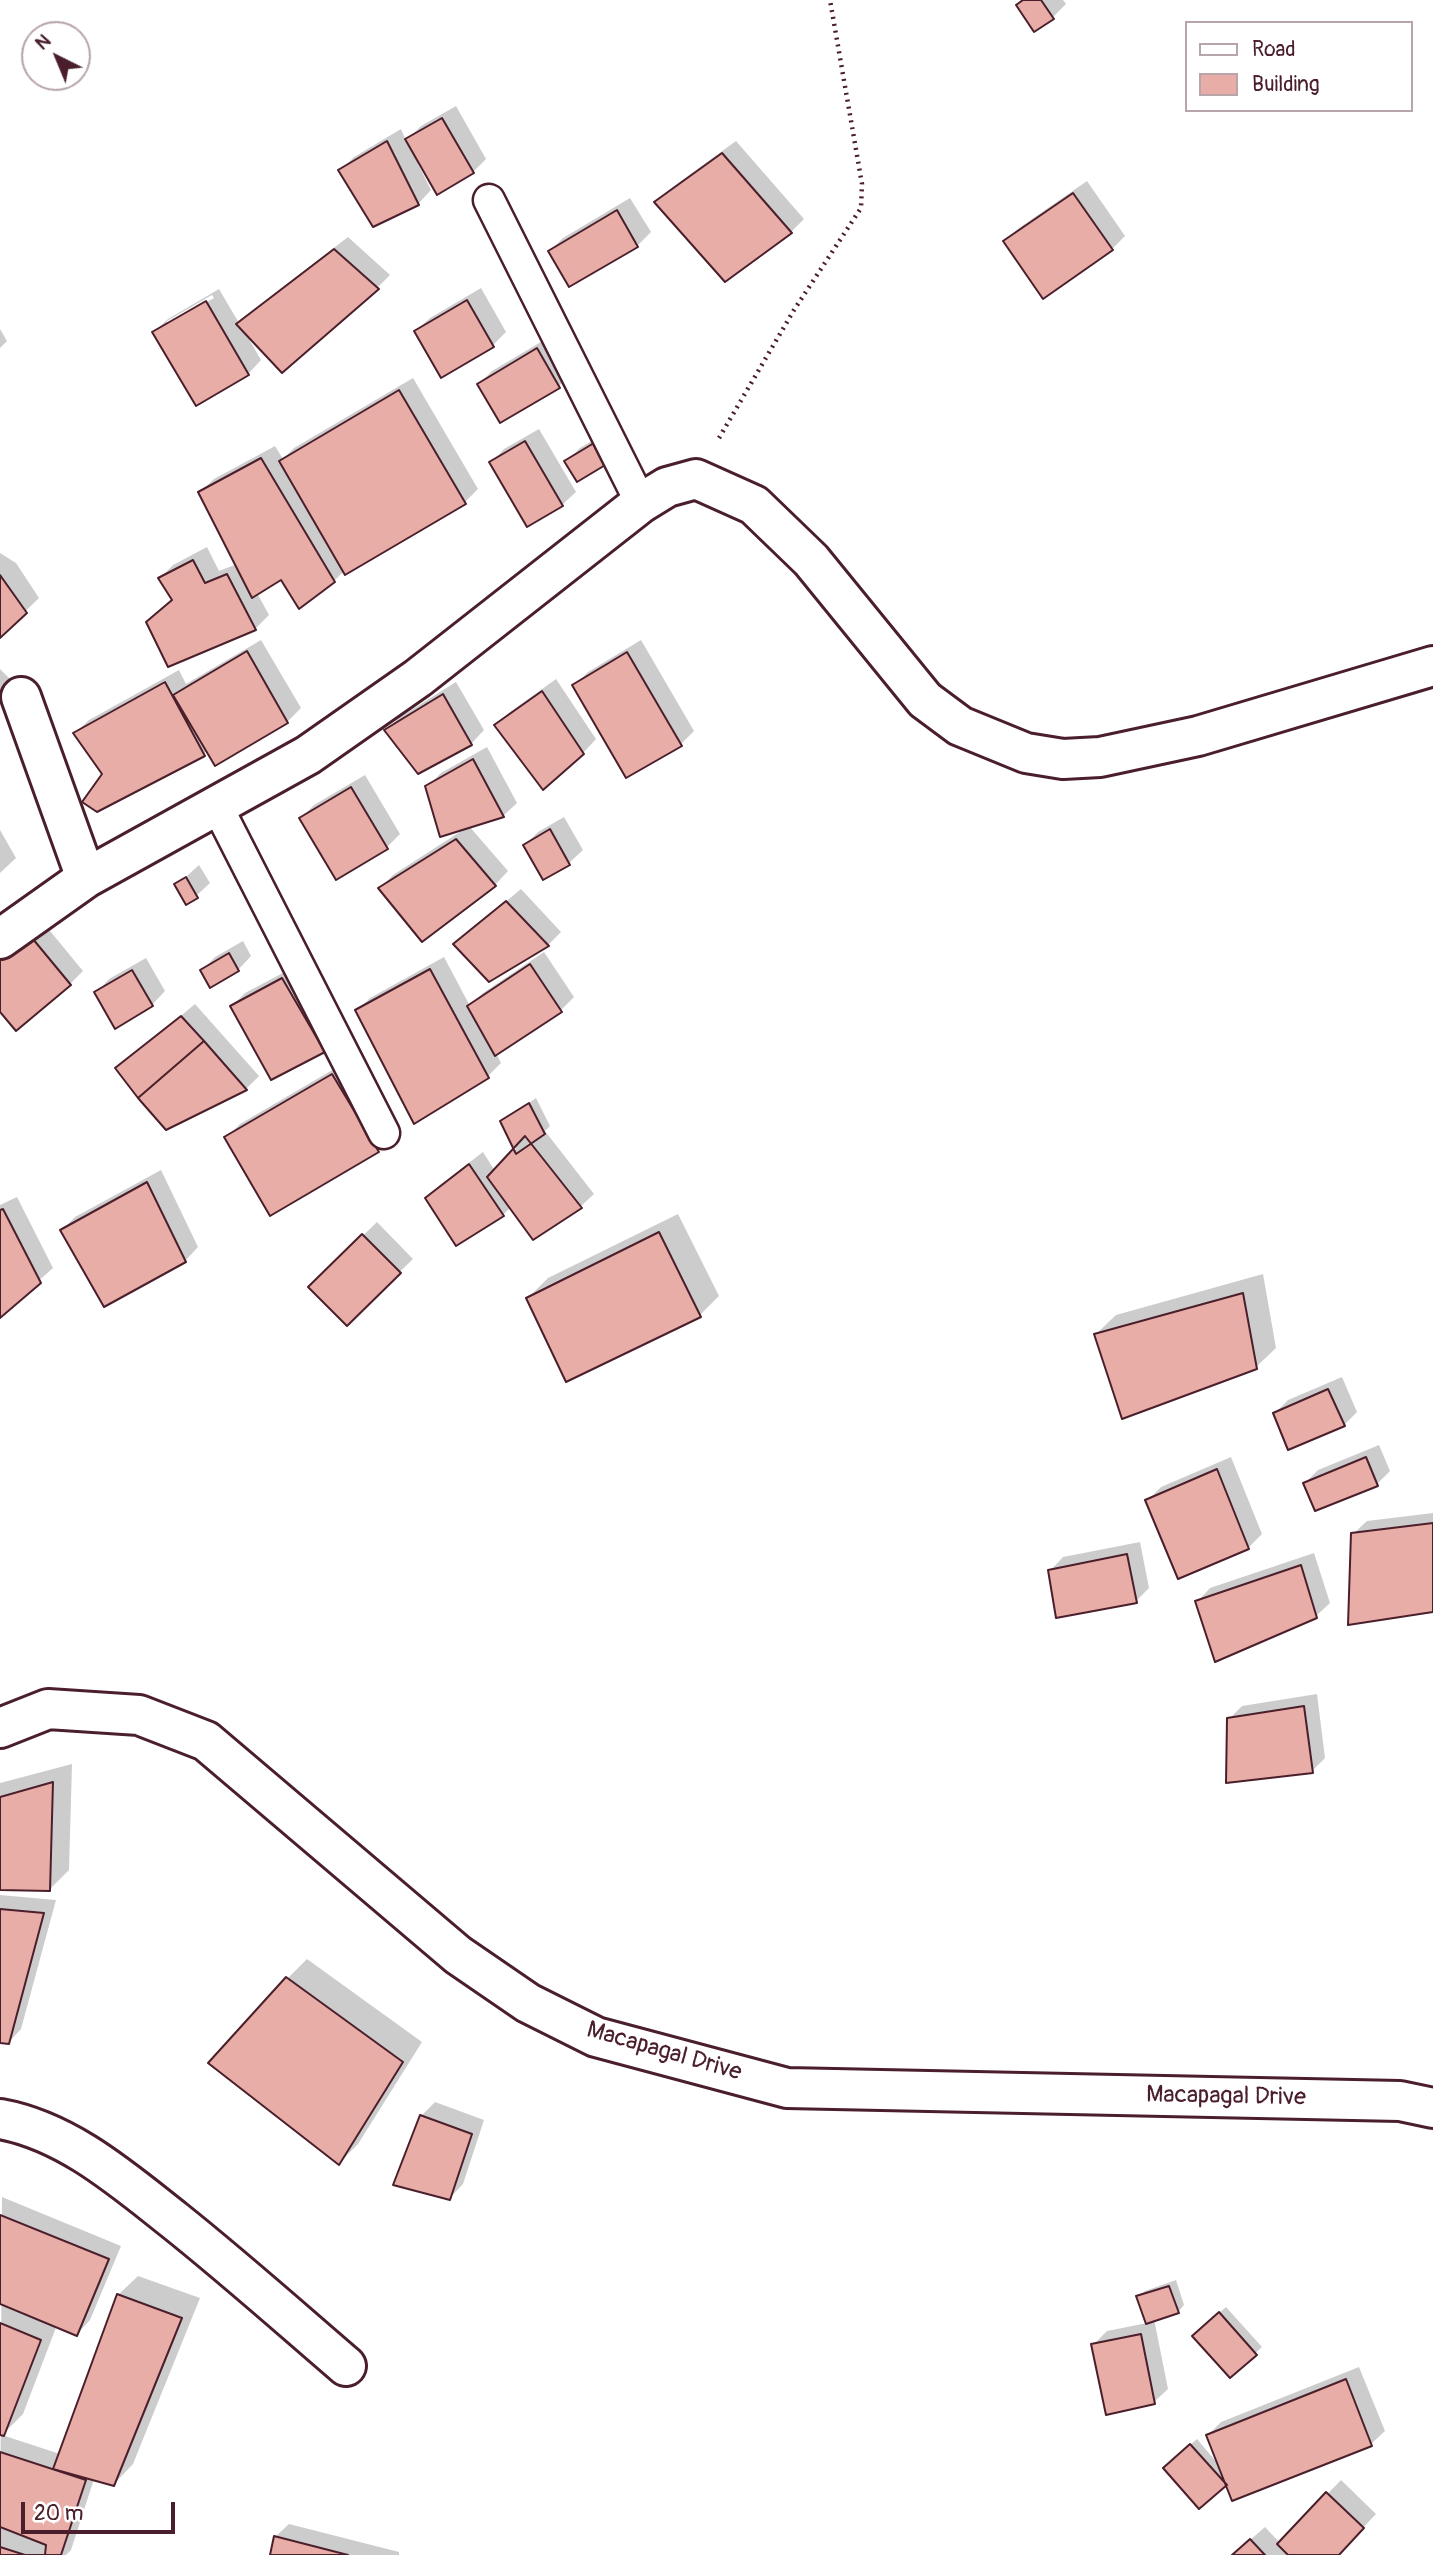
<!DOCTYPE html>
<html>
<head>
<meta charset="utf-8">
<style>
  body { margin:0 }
  #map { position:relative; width:1433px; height:2555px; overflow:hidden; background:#fff; font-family:Pangolin,sans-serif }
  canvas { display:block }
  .legend { position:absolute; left:1185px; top:21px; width:228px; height:91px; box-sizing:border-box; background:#fff; border:2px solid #b7a5aa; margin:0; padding:9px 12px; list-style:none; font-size:21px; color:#4a1f2b }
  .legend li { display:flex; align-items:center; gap:14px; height:35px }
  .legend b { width:35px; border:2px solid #b7a5aa }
  .north { position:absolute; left:21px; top:21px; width:70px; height:70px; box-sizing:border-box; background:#fff; border:2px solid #b7a5aa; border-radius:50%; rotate:317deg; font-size:19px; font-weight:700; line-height:28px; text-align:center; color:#4a1f2b }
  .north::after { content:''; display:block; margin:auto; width:24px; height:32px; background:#4a1f2b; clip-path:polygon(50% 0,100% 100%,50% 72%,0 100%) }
  .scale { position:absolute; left:21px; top:2502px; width:154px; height:32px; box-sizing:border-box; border:4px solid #4a1f2b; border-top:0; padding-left:9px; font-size:21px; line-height:24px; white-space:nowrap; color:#4a1f2b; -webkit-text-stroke:5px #fff; paint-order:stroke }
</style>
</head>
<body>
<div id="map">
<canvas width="1433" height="2555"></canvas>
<ul class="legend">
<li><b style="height:9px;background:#fff"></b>Road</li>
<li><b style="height:19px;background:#e8ada7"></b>Building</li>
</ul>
<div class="north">N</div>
<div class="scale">20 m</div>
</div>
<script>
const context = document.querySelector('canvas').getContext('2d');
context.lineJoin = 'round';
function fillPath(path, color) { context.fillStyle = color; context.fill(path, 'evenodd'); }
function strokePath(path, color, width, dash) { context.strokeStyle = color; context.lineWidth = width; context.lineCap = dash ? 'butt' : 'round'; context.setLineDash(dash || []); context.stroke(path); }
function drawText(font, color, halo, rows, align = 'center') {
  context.font = font + ' Pangolin,sans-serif'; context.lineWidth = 7; context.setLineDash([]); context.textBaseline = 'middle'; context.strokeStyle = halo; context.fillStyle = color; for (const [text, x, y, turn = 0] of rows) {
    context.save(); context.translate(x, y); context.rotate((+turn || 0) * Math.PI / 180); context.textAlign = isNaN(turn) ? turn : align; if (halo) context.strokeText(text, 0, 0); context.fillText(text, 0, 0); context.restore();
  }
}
fillPath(new Path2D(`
  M 1023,0 L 1063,0 L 1066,4 L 1053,17 Z
  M 456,106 L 486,159 L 473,172 L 418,164 L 431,190 L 418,204 L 341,170 L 354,157 L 401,129 L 406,141 L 421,126 Z
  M 736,141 L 804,219 L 791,232 L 657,202 L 670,189 Z
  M 1087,181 L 1125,236 L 1112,249 L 1005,241 L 1019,228 Z
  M 630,198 L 651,232 L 637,246 L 569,285 L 550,251 L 563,238 Z
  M 348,237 L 390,275 L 377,288 L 246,334 L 261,360 L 248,374 L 154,332 L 168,319 L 219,289 L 239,323 L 252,311 ZM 212,295 L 214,298 L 167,325 L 167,321 Z
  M 481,288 L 506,332 L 493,345 L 416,331 L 430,318 Z
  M 0,329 L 7,341 L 0,348 Z
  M 551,336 L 572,373 L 559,386 L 479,384 L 492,371 Z
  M 413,378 L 478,489 L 465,502 L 344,571 L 334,581 L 282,578 L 257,593 L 269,615 L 255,629 L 169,665 L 173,599 L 160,578 L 173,565 L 207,547 L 219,571 L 237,564 L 200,492 L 214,479 L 275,446 L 283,459 L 294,448 Z
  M 539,429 L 576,492 L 562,505 L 528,525 L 491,463 L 504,449 Z
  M 608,431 L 619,450 L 567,461 L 580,448 Z
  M 0,553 L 16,563 L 39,598 L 0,636 Z
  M 261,640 L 301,708 L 287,722 L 215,764 L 207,750 L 204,754 L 104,774 L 75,733 L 89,720 L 179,670 L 186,684 Z
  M 641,640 L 694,731 L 681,744 L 574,686 L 588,672 Z
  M 0,669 L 13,682 L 0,695 Z
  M 556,679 L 596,739 L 583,753 L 496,725 L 510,712 Z
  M 456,682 L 484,730 L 471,744 L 386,730 L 400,717 Z
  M 487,747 L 517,803 L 503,816 L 441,835 L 427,787 L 441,773 Z
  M 365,775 L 400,834 L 387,847 L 301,818 L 314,805 Z
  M 564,817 L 583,850 L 569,863 L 544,878 L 525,845 L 538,832 Z
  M 469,826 L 508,871 L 495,885 L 422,940 L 380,888 L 393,875 Z
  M 0,830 L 16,858 L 0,873 Z
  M 199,865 L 210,883 L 196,896 L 177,885 Z
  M 521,889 L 561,932 L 548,945 L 455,944 Z
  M 37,915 L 83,971 L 70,984 L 0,1009 Z
  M 243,941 L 251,956 L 238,970 L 202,971 L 215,957 Z
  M 544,952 L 574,997 L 561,1010 L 496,1053 L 501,1063 L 488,1076 L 357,1011 L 370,998 L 444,957 L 470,1006 L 483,993 Z
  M 146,958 L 165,991 L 152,1005 L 96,993 L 109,979 Z
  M 296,966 L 337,1038 L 324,1051 L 232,1006 L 245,993 Z
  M 195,1004 L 259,1076 L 246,1089 L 118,1068 Z
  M 346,1062 L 391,1137 L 378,1151 L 226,1138 L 240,1124 Z
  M 536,1098 L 550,1126 L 545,1131 L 594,1194 L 580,1207 L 511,1207 L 503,1215 L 427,1198 L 440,1185 L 483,1152 L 495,1171 L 516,1149 L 502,1121 Z
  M 161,1170 L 198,1247 L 185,1261 L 62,1230 L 75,1217 Z
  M 17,1197 L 53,1268 L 0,1315 L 0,1205 Z
  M 678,1214 L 719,1296 L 699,1316 L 528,1298 L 548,1278 Z
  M 377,1222 L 413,1259 L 347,1323 L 310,1287 Z
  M 1263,1274 L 1276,1348 L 1256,1367 L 1096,1334 L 1116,1315 Z
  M 1342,1377 L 1357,1412 L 1344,1425 L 1275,1413 L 1288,1400 Z
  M 1379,1445 L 1390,1471 L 1377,1484 L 1305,1483 L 1318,1470 Z
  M 1231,1457 L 1262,1534 L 1248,1548 L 1179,1577 L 1148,1500 L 1161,1487 Z
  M 1433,1513 L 1433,1610 L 1353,1534 L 1367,1521 Z
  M 1140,1542 L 1149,1588 L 1136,1601 L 1050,1571 L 1063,1557 Z
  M 1314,1553 L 1330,1603 L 1316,1616 L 1197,1602 L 1210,1588 Z
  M 1317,1694 L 1325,1758 L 1312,1771 L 1229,1719 L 1242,1706 Z
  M 72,1764 L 69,1870 L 49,1890 L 0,1888 L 0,1783 Z
  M 0,1895 L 56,1900 L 21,2029 L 8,2043 L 0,2041 Z
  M 307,1959 L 422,2042 L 358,2144 L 339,2163 L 287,1979 Z
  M 435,2102 L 484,2120 L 463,2184 L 450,2198 L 421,2116 Z
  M 2,2197 L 121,2246 L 90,2320 L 77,2334 L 57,2325 L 23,2414 L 2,2435 L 60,2454 L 118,2295 L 138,2276 L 200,2298 L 133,2464 L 114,2484 L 94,2479 L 71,2550 L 66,2555 L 0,2555 Z
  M 1176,2280 L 1184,2305 L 1178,2312 L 1154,2319 L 1168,2389 L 1154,2402 L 1093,2345 L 1107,2331 L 1147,2323 L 1138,2297 L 1145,2291 Z
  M 1226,2307 L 1262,2347 L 1230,2376 L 1200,2330 Z
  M 1359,2367 L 1385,2431 L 1371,2444 L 1226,2483 L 1200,2506 L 1171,2462 L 1197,2439 L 1218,2464 L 1208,2435 L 1221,2422 Z
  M 1341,2480 L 1376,2514 L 1337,2555 L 1233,2555 L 1265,2527 L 1280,2543 Z
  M 289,2524 L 399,2552 L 399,2555 L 272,2555 L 275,2537 Z`), '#0003');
const building = new Path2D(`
  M 1023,0 L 1041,0 L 1054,19 L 1034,32 L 1016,5 Z
  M 442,118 L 474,173 L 437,195 L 405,139 Z
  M 387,141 L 419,205 L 373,227 L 338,170 Z
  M 722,153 L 792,233 L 725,282 L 654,202 Z
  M 1073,193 L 1113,250 L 1043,299 L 1003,241 Z
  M 617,210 L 638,247 L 569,287 L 548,251 Z
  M 334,249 L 379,289 L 282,373 L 236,324 Z
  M 467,300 L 494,347 L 441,378 L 414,331 Z
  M 206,301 L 249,375 L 196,406 L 152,332 Z
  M 537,348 L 560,388 L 500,423 L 477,384 Z
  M 399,390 L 466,504 L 345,575 L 279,461 Z
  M 525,441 L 563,506 L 527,527 L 489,462 Z
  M 594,443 L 607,464 L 577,482 L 564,461 Z
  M 261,458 L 335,582 L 299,609 L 281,580 L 252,598 L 198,492 Z
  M 193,560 L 205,583 L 227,574 L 256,630 L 168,667 L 146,622 L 172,600 L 158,578 Z
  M 0,575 L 27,613 L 0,638 Z
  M 247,651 L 288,723 L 215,766 L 173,695 Z
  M 627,652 L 682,746 L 626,778 L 572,685 Z
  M 165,682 L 205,756 L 97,812 L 82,802 L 102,774 L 73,733 Z
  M 542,691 L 584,754 L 543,790 L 494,725 Z
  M 443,694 L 472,745 L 418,774 L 384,730 Z
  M 473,759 L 504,817 L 440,837 L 425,786 Z
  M 351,787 L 388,849 L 336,880 L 299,818 Z
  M 550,829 L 570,865 L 543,880 L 523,845 Z
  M 456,839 L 496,886 L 422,942 L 378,888 Z
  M 186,877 L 198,898 L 186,905 L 174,884 Z
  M 506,901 L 549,946 L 489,982 L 453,944 Z
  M 23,927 L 71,985 L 16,1031 L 0,1012 L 0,946 Z
  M 229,953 L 239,971 L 210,988 L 200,970 Z
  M 530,964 L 562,1012 L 495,1056 L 467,1006 Z
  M 430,969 L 489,1078 L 414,1124 L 355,1010 Z
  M 132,970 L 153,1006 L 115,1029 L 94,992 Z
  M 282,978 L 325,1052 L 271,1080 L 230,1006 Z
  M 181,1016 L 204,1041 L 138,1098 L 115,1068 Z
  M 204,1041 L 247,1090 L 166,1130 L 138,1098 Z
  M 332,1074 L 379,1152 L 270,1216 L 224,1137 Z
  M 529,1103 L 545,1134 L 516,1154 L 500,1121 Z
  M 525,1136 L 582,1208 L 533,1240 L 487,1177 Z
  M 469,1164 L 504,1216 L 456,1246 L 425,1198 Z
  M 147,1182 L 186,1262 L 104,1307 L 60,1230 Z
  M 3,1209 L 41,1283 L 0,1318 L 0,1210 Z
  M 659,1232 L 701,1317 L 566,1382 L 526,1298 Z
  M 362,1234 L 401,1273 L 347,1326 L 308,1287 Z
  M 1243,1293 L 1257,1369 L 1122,1419 L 1094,1334 Z
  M 1328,1389 L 1345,1426 L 1288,1450 L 1273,1413 Z
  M 1366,1457 L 1378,1486 L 1315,1511 L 1303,1483 Z
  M 1217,1469 L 1249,1549 L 1178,1579 L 1145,1500 Z
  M 1433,1523 L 1433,1612 L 1348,1625 L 1351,1533 Z
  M 1127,1554 L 1137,1603 L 1056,1618 L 1048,1570 Z
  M 1301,1565 L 1317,1618 L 1215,1662 L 1195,1601 Z
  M 1304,1706 L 1313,1773 L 1226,1783 L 1227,1718 Z
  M 53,1782 L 50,1891 L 0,1890 L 0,1797 Z
  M 0,1909 L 44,1913 L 9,2044 L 0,2043 Z
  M 286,1977 L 403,2062 L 339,2165 L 208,2063 Z
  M 420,2115 L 472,2134 L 450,2200 L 393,2185 Z
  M 0,2215 L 109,2259 L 77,2336 L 0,2304 Z
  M 1169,2286 L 1179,2313 L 1146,2324 L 1136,2296 Z
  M 117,2294 L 182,2318 L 114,2486 L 53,2469 Z
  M 1219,2312 L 1257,2355 L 1230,2378 L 1192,2336 Z
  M 0,2323 L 41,2340 L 4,2436 L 0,2435 Z
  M 1141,2334 L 1155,2404 L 1106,2415 L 1091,2344 Z
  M 1346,2379 L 1372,2446 L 1232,2501 L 1206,2435 Z
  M 1190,2444 L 1227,2485 L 1199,2509 L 1163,2468 Z
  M 0,2452 L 86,2480 L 61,2555 L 25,2555 L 0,2547 Z
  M 1326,2492 L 1364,2528 L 1339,2555 L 1288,2555 L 1277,2544 Z
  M 0,2527 L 46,2545 L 45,2555 L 0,2555 Z
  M 274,2536 L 348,2555 L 270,2555 Z
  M 1250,2539 L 1265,2555 L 1232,2555 Z`);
fillPath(building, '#e8ada7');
strokePath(building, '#4a1f2b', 2);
const service = new Path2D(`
  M 489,200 L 641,503
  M 217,806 L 384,1133`);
const minor = new Path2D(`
  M 21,697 L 86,878
  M 0,939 L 86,878 L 308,755 L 418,678 L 641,503 L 667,487 L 696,479 L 754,505 L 811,560 L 925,700 L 960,726 L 1026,753 L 1063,759 L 1100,757 L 1198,736 L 1433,666
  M 0,2119 C 67,2131 122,2179 174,2220 C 233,2267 289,2317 346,2366`);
const secondary = new Path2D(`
  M 0,1728 L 48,1709 L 139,1715 L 206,1741 L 458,1955 L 528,2003 L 596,2037 L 787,2088 L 1400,2101 L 1433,2108`);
strokePath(service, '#4a1f2b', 35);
strokePath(minor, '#4a1f2b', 44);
strokePath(secondary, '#4a1f2b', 44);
strokePath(new Path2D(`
  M 719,438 L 794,310 L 861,208 L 862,184 L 830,0`), '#4a1f2b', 4.5, [2, 5]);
strokePath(service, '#fff', 30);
strokePath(minor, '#fff', 38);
strokePath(secondary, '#fff', 38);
drawText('24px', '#4a1f2b', '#fff', [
  ["Macapagal Drive",664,2052,16],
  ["Macapagal Drive",1226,2097,1]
]);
</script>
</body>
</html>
